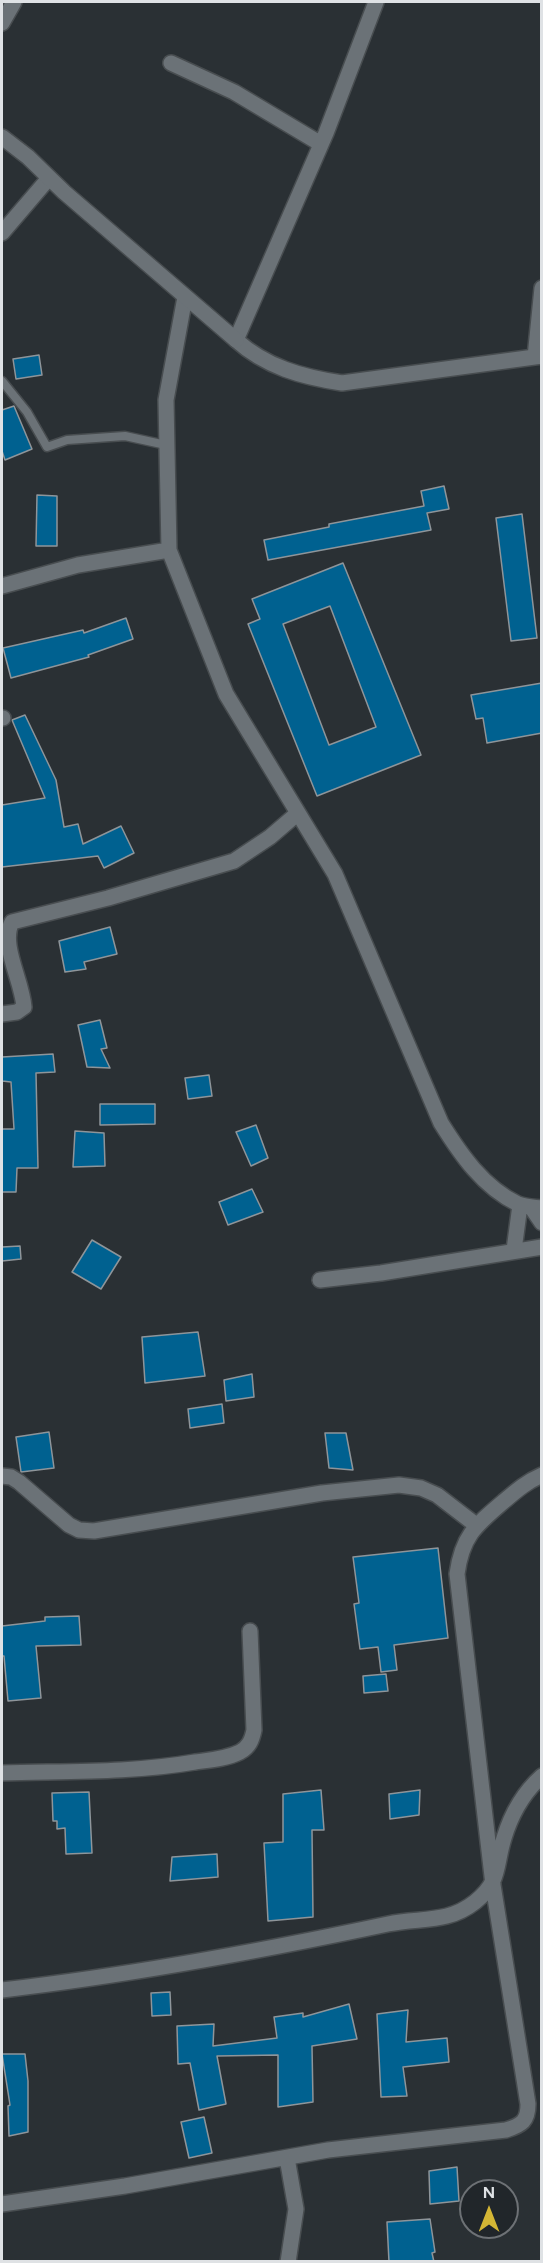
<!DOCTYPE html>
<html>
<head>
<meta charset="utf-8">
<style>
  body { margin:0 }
  #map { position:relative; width:543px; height:2263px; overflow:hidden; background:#2a3034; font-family:Figtree,sans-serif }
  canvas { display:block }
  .frame { position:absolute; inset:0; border:3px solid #dfe2e5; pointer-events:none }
  .north { position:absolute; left:459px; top:2179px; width:60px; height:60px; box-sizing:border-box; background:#21262a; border:2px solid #6d7175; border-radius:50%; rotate:0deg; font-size:16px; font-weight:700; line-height:24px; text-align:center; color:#dfe2e5 }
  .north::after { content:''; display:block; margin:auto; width:21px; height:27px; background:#d4b635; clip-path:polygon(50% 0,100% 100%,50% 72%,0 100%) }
</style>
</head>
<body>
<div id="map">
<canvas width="543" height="2263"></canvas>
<div class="frame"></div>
<div class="north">N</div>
</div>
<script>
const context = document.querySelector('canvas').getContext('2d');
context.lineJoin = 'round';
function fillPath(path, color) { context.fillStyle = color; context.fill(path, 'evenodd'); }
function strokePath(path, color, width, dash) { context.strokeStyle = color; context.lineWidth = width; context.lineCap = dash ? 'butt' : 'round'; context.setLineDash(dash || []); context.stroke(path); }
const building = new Path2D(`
  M 39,355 L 42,375 L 16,379 L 13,359 Z
  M 14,406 L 32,449 L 5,460 L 2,451 L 2,410 Z
  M 444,486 L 449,509 L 427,513 L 431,530 L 268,560 L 264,540 L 329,527 L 329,524 L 424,506 L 421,491 Z
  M 37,495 L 57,496 L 57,546 L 36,546 Z
  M 522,514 L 537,638 L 511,641 L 496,518 Z
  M 343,563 L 421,755 L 317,796 L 248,624 L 260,619 L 252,599 ZM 330,606 L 376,727 L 329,745 L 283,624 Z
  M 126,618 L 133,639 L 88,655 L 89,657 L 11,678 L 3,648 L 83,630 L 84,633 Z
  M 542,683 L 542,733 L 487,743 L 483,718 L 476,719 L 471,695 Z
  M 25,715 L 56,780 L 64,827 L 78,824 L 83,844 L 121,826 L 134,853 L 104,868 L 98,856 L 2,867 L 2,805 L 45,798 L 12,720 Z
  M 110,927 L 117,954 L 84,962 L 86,969 L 65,972 L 59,941 Z
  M 100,1020 L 107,1048 L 101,1049 L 110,1068 L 87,1067 L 78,1025 Z
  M 53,1054 L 55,1072 L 36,1073 L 38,1168 L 17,1168 L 16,1192 L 2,1192 L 2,1129 L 14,1129 L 11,1082 L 2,1081 L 2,1057 Z
  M 209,1075 L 212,1096 L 188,1099 L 185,1078 Z
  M 100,1104 L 155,1104 L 155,1124 L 100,1125 Z
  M 256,1125 L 268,1158 L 251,1166 L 236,1132 Z
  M 75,1131 L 104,1133 L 105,1166 L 73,1167 Z
  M 252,1189 L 263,1212 L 228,1225 L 219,1202 Z
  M 92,1240 L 121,1257 L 101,1289 L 72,1272 Z
  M 20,1246 L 21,1259 L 2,1261 L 2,1247 Z
  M 198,1332 L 205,1376 L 145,1383 L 142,1337 Z
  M 252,1374 L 254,1397 L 226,1401 L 224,1380 Z
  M 222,1404 L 224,1423 L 190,1428 L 188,1409 Z
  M 49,1432 L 54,1468 L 21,1472 L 16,1437 Z
  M 325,1433 L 346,1433 L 353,1470 L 329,1468 Z
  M 438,1548 L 448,1638 L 394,1645 L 397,1670 L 381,1672 L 378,1647 L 360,1649 L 354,1604 L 359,1603 L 353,1557 Z
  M 79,1616 L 81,1645 L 36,1646 L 41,1698 L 8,1701 L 4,1656 L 2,1656 L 2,1626 L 45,1621 L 45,1617 Z
  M 386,1674 L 388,1691 L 364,1693 L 363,1676 Z
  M 321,1790 L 324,1830 L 312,1830 L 313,1917 L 268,1921 L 264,1843 L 283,1842 L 283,1794 Z
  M 420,1790 L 419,1815 L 390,1819 L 389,1794 Z
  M 89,1792 L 92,1853 L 66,1854 L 65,1828 L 57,1829 L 57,1821 L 53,1821 L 52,1793 Z
  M 217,1854 L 218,1877 L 170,1881 L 172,1857 Z
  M 170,1992 L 171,2015 L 152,2016 L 151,1993 Z
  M 349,2004 L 357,2039 L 312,2046 L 313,2102 L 278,2107 L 278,2055 L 217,2056 L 226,2104 L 199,2110 L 190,2063 L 178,2064 L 177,2026 L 214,2024 L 213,2046 L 277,2038 L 274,2017 L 303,2013 L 303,2017 Z
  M 408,2010 L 406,2042 L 447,2038 L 449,2062 L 403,2067 L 407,2096 L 381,2097 L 377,2014 Z
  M 2,2054 L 25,2054 L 28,2081 L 28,2132 L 9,2136 L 8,2106 L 10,2105 Z
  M 204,2117 L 212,2153 L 189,2158 L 181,2122 Z
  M 457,2167 L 459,2201 L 430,2204 L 429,2171 Z
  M 430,2219 L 435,2252 L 432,2253 L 434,2262 L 389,2262 L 387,2222 Z`);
fillPath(building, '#006190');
strokePath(building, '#8e959a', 1.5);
const lane = new Path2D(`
  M 2,381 L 27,412 L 47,447 L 67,440 L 125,436 L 166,445`);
const street = new Path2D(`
  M 376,2 L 326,133 L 236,340 C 266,367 302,377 342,383 L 542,356
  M 2,23 L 14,2
  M 171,63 L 234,92 L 321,144
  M 2,233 L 49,178
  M 185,297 L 166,400 L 169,550 L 226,694 L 335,874 L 441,1123 C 461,1155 483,1187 518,1204 C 525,1207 534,1207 542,1208
  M 535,357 L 542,288
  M 2,586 L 78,565 L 169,550
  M 2,718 L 3,718
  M 2,1014 L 17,1012 L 24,1007 C 22,980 0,944 12,922 L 108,898 L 234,861 L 270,837 L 298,813
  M 531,1207 L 542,1223
  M 514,1250 L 520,1205
  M 320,1280 L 381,1273 L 542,1247
  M 2,1476 L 11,1477 L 19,1482 L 69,1525 L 79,1530 L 94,1531 L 322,1493 L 399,1485 L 421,1488 L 437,1495 L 476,1525
  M 2,1773 C 66,1771 131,1773 195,1762 C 210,1760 226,1759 240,1752 C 249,1747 252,1740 254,1730 L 250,1631
  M 2,1990 C 131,1975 261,1951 388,1924 C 421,1917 447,1924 475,1902 C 501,1881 495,1867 504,1838 C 511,1815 524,1792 542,1776
  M 287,2158 L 296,2209 L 288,2262
  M 2,2204 L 125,2186 L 328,2150 L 506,2130 C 522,2125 528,2121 528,2104 L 493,1885 L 457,1574 C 462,1536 476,1525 503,1502 C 516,1491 526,1482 542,1475`);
const secondary = new Path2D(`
  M 2,137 L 28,157 L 64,192 L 236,340`);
strokePath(lane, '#484d50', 11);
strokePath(street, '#484d50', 18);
strokePath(secondary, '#484d50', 18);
strokePath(lane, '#6b7277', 8);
strokePath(street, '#6b7277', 15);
strokePath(secondary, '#6b7277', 15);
</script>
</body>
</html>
